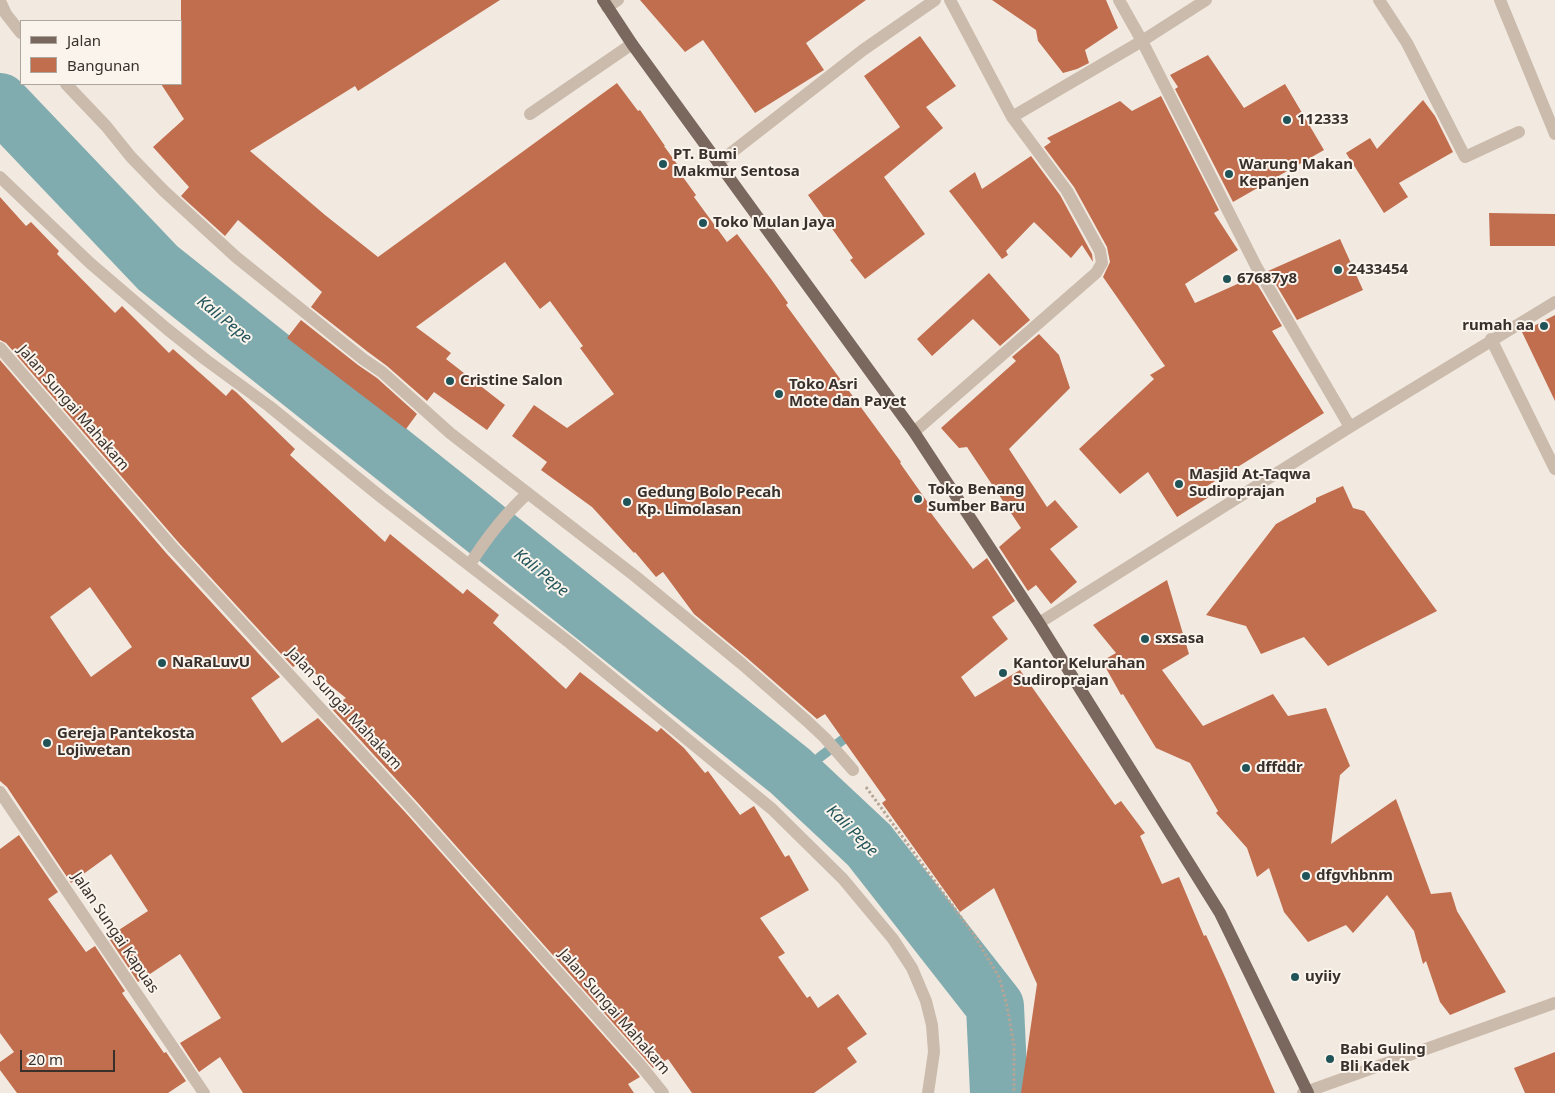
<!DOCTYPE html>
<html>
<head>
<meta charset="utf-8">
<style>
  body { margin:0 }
  #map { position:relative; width:1555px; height:1093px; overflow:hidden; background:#f2eae0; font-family:"Noto Sans",sans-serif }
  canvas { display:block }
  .legend { position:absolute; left:20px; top:20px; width:162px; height:65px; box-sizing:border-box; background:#faf4ed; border:1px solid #ada69f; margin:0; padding:6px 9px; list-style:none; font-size:15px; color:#39302b }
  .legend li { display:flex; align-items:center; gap:10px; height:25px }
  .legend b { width:25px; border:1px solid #ada69f }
  .scale { position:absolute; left:20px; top:1050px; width:95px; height:22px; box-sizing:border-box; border:2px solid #39302b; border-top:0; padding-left:6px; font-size:15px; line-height:18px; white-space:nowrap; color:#39302b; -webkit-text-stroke:4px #faf4ed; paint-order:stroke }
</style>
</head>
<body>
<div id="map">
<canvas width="1555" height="1093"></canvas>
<ul class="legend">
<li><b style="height:6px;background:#7a675d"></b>Jalan</li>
<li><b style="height:14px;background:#c16e4f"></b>Bangunan</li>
</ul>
<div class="scale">20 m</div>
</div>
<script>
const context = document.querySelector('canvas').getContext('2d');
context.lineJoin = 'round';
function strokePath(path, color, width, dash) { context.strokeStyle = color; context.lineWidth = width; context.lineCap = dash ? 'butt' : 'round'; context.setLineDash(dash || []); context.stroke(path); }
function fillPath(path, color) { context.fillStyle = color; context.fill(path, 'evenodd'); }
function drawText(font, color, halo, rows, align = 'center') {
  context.font = font + ' "Noto Sans",sans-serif'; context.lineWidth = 4; context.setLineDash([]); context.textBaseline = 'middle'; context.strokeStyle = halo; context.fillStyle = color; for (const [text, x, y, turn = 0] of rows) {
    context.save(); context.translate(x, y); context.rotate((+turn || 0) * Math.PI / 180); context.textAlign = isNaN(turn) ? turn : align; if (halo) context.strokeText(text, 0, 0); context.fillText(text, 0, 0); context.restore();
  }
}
strokePath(new Path2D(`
  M 798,778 L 820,757 L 853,732`), '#80acaf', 10);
strokePath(new Path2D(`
  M 0,102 L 158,268 L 790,771 L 869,845 L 995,1006 L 999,1093`), '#80acaf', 58);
fillPath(new Path2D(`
  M 181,0 L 500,0 L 358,91 L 355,86 L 250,151 L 325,215 L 378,257 L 617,83 L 638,111 L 640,110 L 665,146 L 664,146 L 682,171 L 680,173 L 696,195 L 694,197 L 727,242 L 737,234 L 771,279 L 788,303 L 786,305 L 901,462 L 900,463 L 931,507 L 928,509 L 973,569 L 987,558 L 1015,601 L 992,617 L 1008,639 L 961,677 L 975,697 L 1020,670 L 1115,805 L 1121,801 L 1145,833 L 1140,836 L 1162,884 L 1179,877 L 1204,936 L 1206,935 L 1225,977 L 1275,1093 L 1021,1093 L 1037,984 L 994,888 L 960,912 L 882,803 L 886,800 L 825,714 L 817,719 L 747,658 L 694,614 L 663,572 L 656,577 L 635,552 L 634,553 L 592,507 L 541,470 L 547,462 L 512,436 L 534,405 L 567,428 L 614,394 L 580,348 L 583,346 L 550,301 L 540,309 L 505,262 L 416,327 L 451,353 L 446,359 L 505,405 L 487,430 L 434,392 L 427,401 L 387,366 L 368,352 L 311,307 L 322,292 L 238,220 L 225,236 L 181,196 L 189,187 L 153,147 L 184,119 L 161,84 L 181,84 Z
  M 640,0 L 866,0 L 806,43 L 824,70 L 755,113 L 703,40 L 685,52 Z
  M 992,0 L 1106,0 L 1118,28 L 1085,50 L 1089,63 L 1077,69 L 1063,73 L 1038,41 L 1036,30 Z
  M 920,36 L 956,86 L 926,107 L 943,128 L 884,177 L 925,234 L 865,279 L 850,260 L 853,258 L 808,195 L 900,127 L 864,76 Z
  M 1208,55 L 1244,108 L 1285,84 L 1324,150 L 1233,202 L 1175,89 L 1178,87 L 1170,75 Z
  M 1161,96 L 1219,210 L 1214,213 L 1238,250 L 1185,284 L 1195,303 L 1253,277 L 1282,326 L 1272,331 L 1324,413 L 1204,488 L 1209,497 L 1177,517 L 1148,472 L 1120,494 L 1079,449 L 1154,379 L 1150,375 L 1165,366 L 1103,277 L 1110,262 L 1107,247 L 1074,187 L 1044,147 L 1051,142 L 1047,138 L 1120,101 L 1132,111 Z
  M 1423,100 L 1435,116 L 1453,152 L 1399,183 L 1408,197 L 1384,213 L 1346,153 L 1370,138 L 1377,149 Z
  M 1031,156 L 1060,195 L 1092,254 L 1093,262 L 1082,245 L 1071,258 L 1034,222 L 1006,251 L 1008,255 L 1002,259 L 949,191 L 975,172 L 982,189 Z
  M 0,197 L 26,226 L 31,222 L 59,251 L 57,254 L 115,313 L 122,306 L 169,353 L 173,349 L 226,396 L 232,389 L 236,392 L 295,449 L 290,455 L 385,542 L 390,534 L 463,594 L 467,589 L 499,615 L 493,623 L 566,689 L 580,672 L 657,732 L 661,728 L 684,748 L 705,773 L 708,771 L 740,815 L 754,806 L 785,857 L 789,855 L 809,890 L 760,918 L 785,953 L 778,957 L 807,998 L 810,996 L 818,1008 L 838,994 L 867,1034 L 847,1048 L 857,1062 L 814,1093 L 692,1093 L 668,1059 L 653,1068 L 417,802 L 331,708 L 346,698 L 301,662 L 293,667 L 179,543 L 6,343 L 0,340 Z
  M 1489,213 L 1555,214 L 1555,246 L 1490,246 Z
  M 1340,239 L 1363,290 L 1297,320 L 1268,271 Z
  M 989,273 L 1030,320 L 1000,346 L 973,319 L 932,356 L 917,339 Z
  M 1555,315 L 1555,401 L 1522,332 Z
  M 301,320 L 358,365 L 377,378 L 417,414 L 406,429 L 287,338 Z
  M 1039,334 L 1059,355 L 1070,388 L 1009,449 L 1047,507 L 1055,500 L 1078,527 L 1050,549 L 1077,582 L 1051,604 L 1036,585 L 1028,591 L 999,547 L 1021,528 L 967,447 L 959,448 L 941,428 L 1016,361 L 1012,357 Z
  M 0,360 L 167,554 L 280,677 L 251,698 L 282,743 L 318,718 L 405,812 L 636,1072 L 640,1077 L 628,1084 L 634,1093 L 243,1093 L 220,1057 L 199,1072 L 180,1043 L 221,1018 L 180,954 L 138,982 L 108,937 L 148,911 L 111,854 L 71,883 L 7,787 L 0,781 ZM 90,587 L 132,647 L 91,677 L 50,617 Z
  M 1343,486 L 1353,508 L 1364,511 L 1437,611 L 1328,666 L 1304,637 L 1261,654 L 1246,626 L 1206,615 L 1276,524 L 1316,502 L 1316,498 Z
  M 1167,580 L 1189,654 L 1162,670 L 1203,726 L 1273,694 L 1288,716 L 1326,708 L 1350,766 L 1340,775 L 1331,844 L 1396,799 L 1431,894 L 1451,892 L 1457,911 L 1506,992 L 1450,1015 L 1440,1002 L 1426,961 L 1423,964 L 1414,931 L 1387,895 L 1353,933 L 1346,925 L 1308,942 L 1284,912 L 1269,868 L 1257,877 L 1247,848 L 1216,813 L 1218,811 L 1190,763 L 1156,748 L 1123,694 L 1121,695 L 1102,661 L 1116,653 L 1093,625 Z
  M 19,835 L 58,892 L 48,899 L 86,952 L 95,946 L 125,991 L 122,993 L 164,1053 L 166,1052 L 186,1081 L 168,1093 L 17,1093 L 0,1070 L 0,1062 L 14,1052 L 0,1033 L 0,849 Z
  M 1555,1052 L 1555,1093 L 1525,1093 L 1514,1068 Z`), '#c16e4f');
strokePath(new Path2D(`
  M 866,787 L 974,935 L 999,977 L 1007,1006 L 1014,1045 L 1014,1093`), '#b6a596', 3, [2.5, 2.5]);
strokePath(new Path2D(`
  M 530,114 L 632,44`), '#cbbbac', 12);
strokePath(new Path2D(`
  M 1119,0 L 1142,41 L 1256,266 L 1350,427
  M 1379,0 L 1407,43 L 1465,157 L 1519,132
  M 1500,0 L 1555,134
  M 0,1 L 6,14 L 21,33
  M 607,7 L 618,0
  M 66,84 L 106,126 L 131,157 L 164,191 L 236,257 L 363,359 L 382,372 L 450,433 L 635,576 L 742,664 L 807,721 L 825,738 L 853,770
  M 1012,117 L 1142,41 L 1206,0
  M 718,163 L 863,50 L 935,0
  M 0,177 L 90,263 L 167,329 L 206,360 L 269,406 L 381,497 L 570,643 L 772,809 L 843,879 L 893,939 L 912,968 L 926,1001 L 932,1025 L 934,1052 L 928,1093
  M 1491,339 L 1555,469
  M 0,348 L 173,548 L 411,807 L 642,1067 L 663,1093
  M 914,432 L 1096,273 L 1102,263 L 1100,251 L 1067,191 L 1012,117 L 950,0
  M 470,564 C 486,539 506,513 528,493
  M 1039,623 L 1350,427 L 1555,302
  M 0,792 L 204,1093
  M 1303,1093 L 1555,1003`), '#cbbbac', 12);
strokePath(new Path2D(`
  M 603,0 L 632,44 L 914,432 L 1039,623 L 1220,913 L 1308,1093`), '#7a675d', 12);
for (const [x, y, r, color] of [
  [1287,120,5,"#215459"],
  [663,164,5,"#215459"],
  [1229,174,5,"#215459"],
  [703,223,5,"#215459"],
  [1338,270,5,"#215459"],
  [1227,279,5,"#215459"],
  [1544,326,5,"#215459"],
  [450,381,5,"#215459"],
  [779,394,5,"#215459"],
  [1179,484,5,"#215459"],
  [918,499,5,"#215459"],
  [627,502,5,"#215459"],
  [1145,639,5,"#215459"],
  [162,663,5,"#215459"],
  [1003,673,5,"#215459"],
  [47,743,5,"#215459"],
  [1246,768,5,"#215459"],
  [1306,876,5,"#215459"],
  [1295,977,5,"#215459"],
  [1330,1059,5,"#215459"]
]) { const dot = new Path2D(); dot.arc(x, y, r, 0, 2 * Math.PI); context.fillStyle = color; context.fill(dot); strokePath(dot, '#faf4ed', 2); }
drawText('bold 15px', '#39302b', '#faf4ed', [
  ["112333",1297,120],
  ["PT. Bumi",673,155],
  ["Makmur Sentosa",673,172],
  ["Warung Makan",1239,165],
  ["Kepanjen",1239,182],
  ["Toko Mulan Jaya",713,223],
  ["2433454",1348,270],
  ["67687y8",1237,279],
  ["rumah aa",1534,326,"right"],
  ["Cristine Salon",460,381],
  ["Toko Asri",789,385],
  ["Mote dan Payet",789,402],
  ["Masjid At-Taqwa",1189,475],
  ["Sudiroprajan",1189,492],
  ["Toko Benang",928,490],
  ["Sumber Baru",928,507],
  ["Gedung Bolo Pecah",637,493],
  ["Kp. Limolasan",637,510],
  ["sxsasa",1155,639],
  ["NaRaLuvU",172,663],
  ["Kantor Kelurahan",1013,664],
  ["Sudiroprajan",1013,681],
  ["Gereja Pantekosta",57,734],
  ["Lojiwetan",57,751],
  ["dffddr",1256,768],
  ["dfgvhbnm",1316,876],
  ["uyiiy",1305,977],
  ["Babi Guling",1340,1050],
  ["Bli Kadek",1340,1067]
], 'left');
drawText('15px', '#39302b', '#faf4ed', [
  ["Jalan Sungai Mahakam",73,408,49],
  ["Jalan Sungai Mahakam",344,709,47],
  ["Jalan Sungai Kapuas",115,933,56],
  ["Jalan Sungai Mahakam",614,1012,49]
]);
drawText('italic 16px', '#215459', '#faf4ed', [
  ["Kali Pepe",224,320,39],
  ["Kali Pepe",541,573,39],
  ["Kali Pepe",852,831,45]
]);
</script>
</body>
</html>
